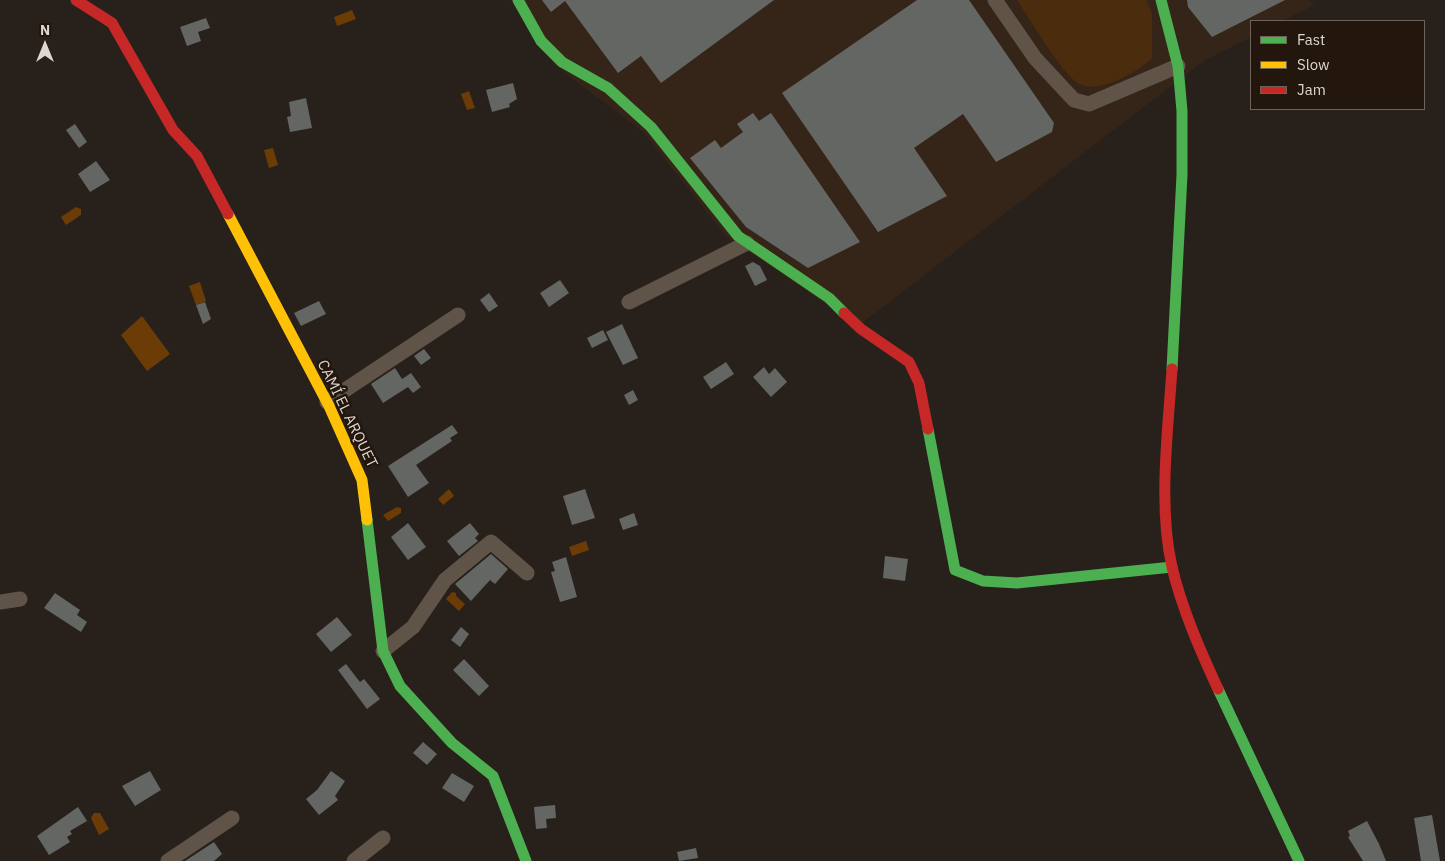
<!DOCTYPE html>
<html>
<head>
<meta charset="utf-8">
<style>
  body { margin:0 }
  #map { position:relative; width:1445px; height:861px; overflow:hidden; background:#28211b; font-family:"IBM Plex Sans",sans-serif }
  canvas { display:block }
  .legend { position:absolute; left:1250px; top:20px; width:175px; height:90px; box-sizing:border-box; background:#23170d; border:1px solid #6e635b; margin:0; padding:6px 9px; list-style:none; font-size:15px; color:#ded6cf }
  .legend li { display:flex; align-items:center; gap:10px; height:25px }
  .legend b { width:25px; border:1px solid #6e635b }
  .north { position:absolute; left:20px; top:20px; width:50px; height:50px; -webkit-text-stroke:4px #23170d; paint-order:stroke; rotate:0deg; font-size:14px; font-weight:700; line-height:20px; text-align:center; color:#ded6cf }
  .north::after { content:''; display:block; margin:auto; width:18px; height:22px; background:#ded6cf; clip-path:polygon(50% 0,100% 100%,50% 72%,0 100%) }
</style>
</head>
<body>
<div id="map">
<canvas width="1445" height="861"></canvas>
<ul class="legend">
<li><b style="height:6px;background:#4caf50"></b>Fast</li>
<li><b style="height:6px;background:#ffc107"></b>Slow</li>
<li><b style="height:6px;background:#c62828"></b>Jam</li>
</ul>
<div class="north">N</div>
</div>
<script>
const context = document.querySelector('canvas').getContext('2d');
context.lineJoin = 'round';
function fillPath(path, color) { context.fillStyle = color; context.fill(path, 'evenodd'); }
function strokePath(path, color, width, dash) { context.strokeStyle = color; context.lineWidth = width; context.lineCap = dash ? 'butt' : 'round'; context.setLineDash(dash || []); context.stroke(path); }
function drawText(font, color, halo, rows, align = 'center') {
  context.font = font + ' "IBM Plex Sans",sans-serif'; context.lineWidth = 5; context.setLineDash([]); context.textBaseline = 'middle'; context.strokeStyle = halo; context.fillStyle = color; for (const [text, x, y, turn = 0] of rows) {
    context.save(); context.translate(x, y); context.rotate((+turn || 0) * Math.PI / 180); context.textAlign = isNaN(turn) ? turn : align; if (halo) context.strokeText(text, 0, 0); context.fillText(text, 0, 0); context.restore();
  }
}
fillPath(new Path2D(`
  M 511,0 L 1310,0 L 1314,5 L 1282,21 L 1251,21 L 1251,37 L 1205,60 L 858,326 L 726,236 L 643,132 L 555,65 Z`), '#352518');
fillPath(new Path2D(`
  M 1017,0 L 1146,0 L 1152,13 L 1152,58 C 1138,72 1095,97 1076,82 C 1058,67 1031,21 1017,0 Z`), '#4b2c0d');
fillPath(new Path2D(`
  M 352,10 L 356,19 L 337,26 L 334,17 Z
  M 469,91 L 475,108 L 467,110 L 461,94 Z
  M 273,148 L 278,165 L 269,168 L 264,150 Z
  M 76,207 L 81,209 L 81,215 L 66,225 L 61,217 Z
  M 200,282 L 206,301 L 196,305 L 189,286 Z
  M 142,316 L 170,354 L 147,371 L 121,335 Z
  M 449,489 L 454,496 L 443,505 L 438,499 Z
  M 397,507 L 401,508 L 401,513 L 388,521 L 383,515 Z
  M 586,541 L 589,550 L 572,556 L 569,547 Z
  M 452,592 L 456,593 L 456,596 L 465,604 L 459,611 L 446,599 Z
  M 94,813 L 100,813 L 109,829 L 99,835 L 91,818 Z`), '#6b3c06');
fillPath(new Path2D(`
  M 542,0 L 774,0 L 661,83 L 641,56 L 618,73 L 565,1 L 551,12 Z
  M 917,0 L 969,0 L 1054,123 L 1052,132 L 996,162 L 963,114 L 914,148 L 947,196 L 878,232 L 782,93 Z
  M 1187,0 L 1285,0 L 1212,37 L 1188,7 Z
  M 206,18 L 210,28 L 198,32 L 201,41 L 187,46 L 180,27 Z
  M 513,83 L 517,99 L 509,104 L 510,107 L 492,112 L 486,90 Z
  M 306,98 L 312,128 L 290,132 L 287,117 L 291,116 L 289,102 Z
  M 753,113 L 759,121 L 771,113 L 860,242 L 808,268 L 746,227 L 690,158 L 715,140 L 721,148 L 743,132 L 737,124 Z
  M 75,124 L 87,142 L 79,148 L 66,130 Z
  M 96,161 L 110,180 L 90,192 L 78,174 Z
  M 753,262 L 760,266 L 767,280 L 755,286 L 745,266 Z
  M 560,280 L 569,293 L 549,307 L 540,293 Z
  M 489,293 L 498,306 L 489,312 L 480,300 Z
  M 319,301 L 326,314 L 301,326 L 294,313 Z
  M 205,302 L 211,319 L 203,324 L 196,305 Z
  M 622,324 L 638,358 L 623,365 L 606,332 Z
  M 603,330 L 608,340 L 592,348 L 587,338 Z
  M 424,349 L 431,358 L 421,365 L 414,356 Z
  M 726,362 L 734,374 L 711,389 L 703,377 Z
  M 764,367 L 769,374 L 775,368 L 787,382 L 771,397 L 753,377 Z
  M 395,368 L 402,379 L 411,373 L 421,387 L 413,393 L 408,387 L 383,403 L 371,384 Z
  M 633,390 L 638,400 L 629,405 L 624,395 Z
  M 452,425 L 458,433 L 450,438 L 452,441 L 416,465 L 429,483 L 408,497 L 388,466 Z
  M 585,489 L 595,518 L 572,525 L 563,496 Z
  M 634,513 L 638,525 L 623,530 L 619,519 Z
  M 408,523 L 426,547 L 408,560 L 391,537 Z
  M 470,523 L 479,534 L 475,538 L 478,541 L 459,556 L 447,541 Z
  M 491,554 L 508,569 L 495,584 L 490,580 L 471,601 L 455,584 Z
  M 885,556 L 908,559 L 905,581 L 883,578 Z
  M 566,557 L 577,597 L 560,602 L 551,572 L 555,571 L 552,562 Z
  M 55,593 L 80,610 L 77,615 L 87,622 L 81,632 L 44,608 Z
  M 337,617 L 352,635 L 331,652 L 316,634 Z
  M 461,627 L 469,634 L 460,647 L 451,640 Z
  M 464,659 L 489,686 L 479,696 L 453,670 Z
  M 346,664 L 360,682 L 364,679 L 380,699 L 367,709 L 338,670 Z
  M 423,742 L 437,754 L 427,765 L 413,753 Z
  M 150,771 L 161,790 L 135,806 L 122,786 Z
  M 331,771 L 345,781 L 335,796 L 338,800 L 319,815 L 306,799 L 317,790 Z
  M 452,773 L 474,786 L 464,802 L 442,788 Z
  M 555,805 L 556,818 L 546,819 L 547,828 L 536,829 L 534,807 Z
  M 78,807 L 87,821 L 70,831 L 72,834 L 67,837 L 70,842 L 49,855 L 37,836 Z
  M 1432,815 L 1440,861 L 1421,861 L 1414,818 Z
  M 1367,821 L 1379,844 L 1386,861 L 1363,861 L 1348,837 L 1350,836 L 1348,831 Z
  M 214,842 L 222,854 L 214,861 L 185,861 Z
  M 696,848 L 698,858 L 679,861 L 677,852 Z`), '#646663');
strokePath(new Path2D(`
  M 995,0 L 1035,58 L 1074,100 L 1089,104 L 1178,66
  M 629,302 L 747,243
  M 327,402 L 458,315
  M 0,602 L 20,599
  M 383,651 L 413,627 L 445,580 L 491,542 L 527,573
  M 168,861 L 232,818
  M 354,861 L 383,838`), '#605449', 15);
strokePath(new Path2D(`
  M 518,0 L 541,41 L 562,62 L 608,88 L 651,127 L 738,236 L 829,298 L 844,313
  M 1161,0 L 1178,66 L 1182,111 L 1182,175 L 1172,369
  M 928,429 L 955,570 L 983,581 L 1017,583 L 1172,567
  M 367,520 L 383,651 L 400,686 L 452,743 L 493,776 L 526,861
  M 1218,689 L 1299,861`), '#4caf50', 11);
strokePath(new Path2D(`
  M 228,214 L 329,406 L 362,480 L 367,520`), '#ffc107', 11);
strokePath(new Path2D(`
  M 76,0 L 112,23 L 173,130 L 197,156 L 228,214
  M 844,313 L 861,329 L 909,362 L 919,383 L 928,429
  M 1172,369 C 1168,431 1158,505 1172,567 C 1182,609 1200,650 1218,689`), '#c62828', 11);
drawText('15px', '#ded6cf', '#23170d', [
  ["CAMÍ EL ARQUET",347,414,64]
]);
</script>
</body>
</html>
